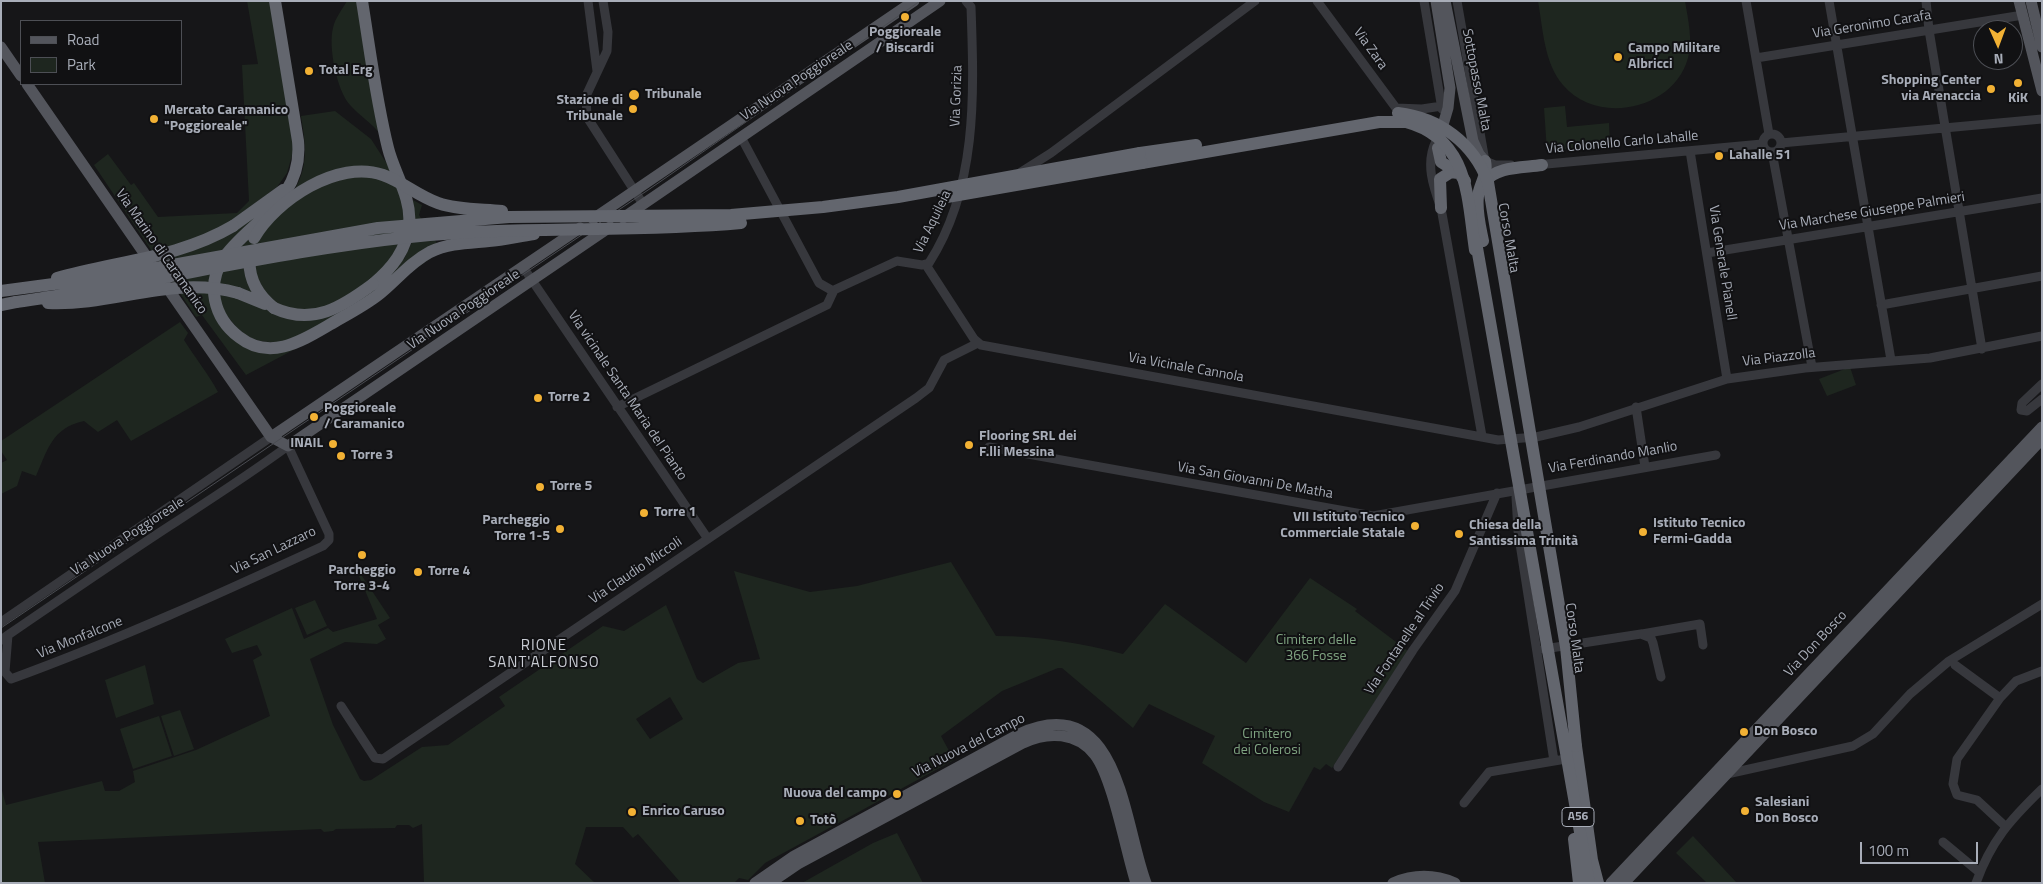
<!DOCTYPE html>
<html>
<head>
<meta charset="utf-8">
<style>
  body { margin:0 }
  #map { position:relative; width:2043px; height:884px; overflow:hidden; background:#161618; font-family:"Titillium Web",sans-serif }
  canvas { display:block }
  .frame { position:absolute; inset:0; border:2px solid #a8adb8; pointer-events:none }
  .legend { position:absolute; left:20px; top:20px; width:162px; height:65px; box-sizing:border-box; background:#111113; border:1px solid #4d4f55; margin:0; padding:6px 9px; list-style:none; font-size:15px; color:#a8adb8 }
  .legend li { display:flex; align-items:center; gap:10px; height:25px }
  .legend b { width:25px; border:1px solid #4d4f55 }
  .north { position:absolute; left:1973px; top:20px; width:50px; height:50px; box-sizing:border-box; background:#111113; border:1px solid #4d4f55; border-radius:50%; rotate:178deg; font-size:14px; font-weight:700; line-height:20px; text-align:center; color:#a8adb8 }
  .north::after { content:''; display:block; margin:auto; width:18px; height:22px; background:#f2b134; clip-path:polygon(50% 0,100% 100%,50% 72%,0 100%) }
  .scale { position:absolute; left:1860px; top:842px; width:118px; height:22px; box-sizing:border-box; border:2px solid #a8adb8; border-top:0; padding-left:6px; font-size:15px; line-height:18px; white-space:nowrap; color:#a8adb8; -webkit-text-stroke:4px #111113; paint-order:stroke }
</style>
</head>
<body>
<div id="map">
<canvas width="2043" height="884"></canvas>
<div class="frame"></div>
<ul class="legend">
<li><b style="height:6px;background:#53555c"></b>Road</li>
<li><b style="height:14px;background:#1e261f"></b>Park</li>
</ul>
<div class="north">N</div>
<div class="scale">100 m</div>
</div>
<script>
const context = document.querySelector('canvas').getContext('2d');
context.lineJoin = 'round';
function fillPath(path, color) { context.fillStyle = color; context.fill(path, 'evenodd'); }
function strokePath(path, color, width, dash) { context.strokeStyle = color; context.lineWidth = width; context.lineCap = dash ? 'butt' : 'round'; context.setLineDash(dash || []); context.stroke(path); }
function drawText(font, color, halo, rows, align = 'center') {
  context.font = font + ' "Titillium Web",sans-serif'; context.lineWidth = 4; context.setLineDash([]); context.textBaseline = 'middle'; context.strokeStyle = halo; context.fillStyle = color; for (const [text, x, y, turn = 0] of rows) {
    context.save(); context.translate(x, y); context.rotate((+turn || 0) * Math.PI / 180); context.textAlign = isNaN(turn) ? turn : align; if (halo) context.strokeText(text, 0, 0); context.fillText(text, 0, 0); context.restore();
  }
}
fillPath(new Path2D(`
  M 247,1 L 271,1 L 294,148 L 287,173 L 277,187 L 231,221 L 276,199 L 234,238 L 209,298 L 244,346 L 288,342 C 259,343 248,342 229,318 C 187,266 276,224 296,187 C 309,164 305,141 301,116 L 335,111 L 371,139 L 389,167 L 402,196 L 406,217 L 404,259 L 413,240 L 413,200 L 422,205 L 419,215 L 442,251 L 299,347 L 246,375 L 202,315 L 196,317 L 94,165 L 108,154 L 131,185 L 134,183 L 158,217 L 237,213 L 249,201 L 242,65 L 258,64 Z
  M 347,1 L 359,1 L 381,135 C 372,123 360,116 350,105 C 337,91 328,47 333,28 C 335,18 342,10 347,1 Z
  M 1538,1 L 1685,1 C 1688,19 1693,40 1688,58 C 1674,110 1597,126 1563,85 C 1544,63 1543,29 1538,1 Z
  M 1565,106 L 1567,127 L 1609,123 L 1610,145 L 1547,151 L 1544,108 Z
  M 180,322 L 188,333 L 184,340 C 195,358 208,373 218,392 L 131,441 L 117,420 L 98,432 L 84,421 C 52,428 48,449 36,476 L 22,471 L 17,486 L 1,494 L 1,463 L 7,460 L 1,451 L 1,441 Z
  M 1850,367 L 1856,385 L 1827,396 L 1819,379 Z
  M 951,562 L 996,636 C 1039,636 1081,643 1123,654 L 1165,604 L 1246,663 L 1310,578 L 1357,609 L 1355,611 L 1408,651 L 1332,768 L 1326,764 L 1320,770 L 1314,767 L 1289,812 L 1264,802 L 1202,763 L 1215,736 L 1149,704 L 1133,728 L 1062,668 L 1058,668 L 1002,691 L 941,736 L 954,760 L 765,863 L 748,880 L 739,878 L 734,883 L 681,883 L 638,834 L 633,838 L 623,827 L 586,827 L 575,864 L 595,883 L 424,883 L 422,824 L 413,828 L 409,825 L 397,825 L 395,828 L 336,829 L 333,831 L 324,832 L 321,829 L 38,842 L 45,883 L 1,883 L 1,787 L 6,805 L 102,781 L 105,791 L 119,791 L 135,782 L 133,771 L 196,750 L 270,716 L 253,660 L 262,655 L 257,645 L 232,653 L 225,639 L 292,608 L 304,639 L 328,628 L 333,632 L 377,619 L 354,564 L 390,618 L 378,625 L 386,639 L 377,644 L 345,642 L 310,659 L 333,725 L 360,779 L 364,781 L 371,780 L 422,747 L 448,745 L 505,706 L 499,697 L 603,626 L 624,631 L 666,605 L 697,679 L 703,683 L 738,663 L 760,659 L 734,571 L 810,592 L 857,586 ZM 670,697 L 683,719 L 650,739 L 636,719 Z
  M 315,600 L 327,626 L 307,635 L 295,608 Z
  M 145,665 L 154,704 L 116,718 L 105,680 Z
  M 180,710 L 194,749 L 174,756 L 161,716 Z
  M 159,716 L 172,756 L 133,769 L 120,729 Z
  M 897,833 L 923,883 L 802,883 L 873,843 Z
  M 1693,836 L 1737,883 L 1707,883 L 1676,853 Z`), '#1e261f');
strokePath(new Path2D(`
  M 588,1 L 597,71
  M 603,1 L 608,32 L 607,51 L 586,96 L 587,117 L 643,204
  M 1317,1 L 1396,108 L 1422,109 L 1442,106
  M 1424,1 L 1442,109
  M 1457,1 L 1485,161 L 1495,165 L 1511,165
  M 1746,1 L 1769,134
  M 1829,1 L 1891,360
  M 1926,1 L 1929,30 L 1982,349
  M 1756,58 L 2023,15
  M1763 143a9 9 0 1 1 18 0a9 9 0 1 1-18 0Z
  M 741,137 L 819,283 L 833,291
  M 1436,141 C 1425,163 1433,186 1441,208 L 1482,436
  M 1781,143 L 2042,119
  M 1690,151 L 1727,379
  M 1772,152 L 1812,367
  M 1536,165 L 1762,144
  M 1021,172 L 1051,153 L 1255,1
  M 1707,253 L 2042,198
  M 926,265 L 974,339 L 981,345 L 1498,440 L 1536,437 L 1579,427 L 1727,379 L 1805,368 L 1930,358 L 2042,336
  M 523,267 L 708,539
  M 1881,305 L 2042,276
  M 2042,384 L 2022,403 L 2021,410 L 2027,411 L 2042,399
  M 617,407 L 827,305 L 834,290 L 897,261 L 922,265 L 929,263 C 978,187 974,93 971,7 L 966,1
  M 1636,407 L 1645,467
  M 989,447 L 1373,516 L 1716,455
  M 1516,497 L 1518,531 L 1554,761 L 1572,758
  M 1,622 L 271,437
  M 1642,634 L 1700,624 L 1703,645
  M 1,640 L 8,635 C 62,598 116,561 171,525 C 211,499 250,474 288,446 L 329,534 L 329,540 L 323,546 C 221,593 118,640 11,679 L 5,672 L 8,635
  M 1544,649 L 1641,634 L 1651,638 L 1653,643 L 1661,677
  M 1955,665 L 2000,698
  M 341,706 L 375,758 L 383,759 L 916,398 L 929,388 L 944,360 L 978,343
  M 1338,767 L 1413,650 L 1455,591 L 1497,493
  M 1727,774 L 1853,746 L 1873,734 L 1910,694 L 1949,661 L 2042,604
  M 1464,803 L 1489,772 L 1554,761
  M 2005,826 L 1977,800 L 1957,795 L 1953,784 L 1957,759 L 2000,698 L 2016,681 L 2042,671
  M 1943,842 L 1979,872
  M 1976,883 C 1991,841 2010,820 2042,789`), '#37383d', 9);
strokePath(new Path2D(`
  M 1436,1 L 1450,88 L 1448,108 L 1440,135
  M 1445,1 L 1473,141 L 1479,154 L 1485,161
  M 2019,1 L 2042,91
  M 2031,1 L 2042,47
  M 1,47 L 21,76
  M 27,84 L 151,263
  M 623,218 L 940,1
  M 593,219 L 914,1
  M 164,283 L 271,437 L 288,446 L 610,227
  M 271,437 L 580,228
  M 755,883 L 794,856 L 1019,734 C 1120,688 1123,822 1146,883
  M 770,883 L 798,864 L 1023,743 C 1048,731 1077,732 1095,755 C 1113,779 1126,852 1136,883
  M 1393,883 C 1414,874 1434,874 1455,883
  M 1611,883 L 2042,427
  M 1624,883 L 2042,439`), '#53555c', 11);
strokePath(new Path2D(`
  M 275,1 L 298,141 C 306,222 202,233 215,300 C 218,315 227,328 239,337 C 272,363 306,338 336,321 C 350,313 365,305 378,295 C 396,281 409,263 430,252 C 449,243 469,243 489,241 C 504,240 519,236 534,234
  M 362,1 C 370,50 376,100 388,148 C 394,173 412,198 409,224 C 407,250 392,268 373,284
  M 1438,148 L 1441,162 L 1460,174 L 1465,181
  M 1140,153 L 1196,145
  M 1142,163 L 1379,122 L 1406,122
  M 1483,183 C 1497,166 1521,168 1542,165
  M 1441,208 L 1440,179 L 1451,172 L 1458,173
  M 233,226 L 283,190
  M 1483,241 C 1480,226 1476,211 1478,196 C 1480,182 1488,176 1485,161
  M 250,253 C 247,276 256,294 274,308
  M 238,293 L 265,304
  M 1,305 L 16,302
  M 1576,746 L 1592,860 L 1598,883`), '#63666e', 12);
strokePath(new Path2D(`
  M 1,628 L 651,188 L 920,1`), '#4a4c52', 1);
strokePath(new Path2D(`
  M 1398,113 C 1440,118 1473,143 1488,182 L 1566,647 L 1576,746
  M 1406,122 C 1469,139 1467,196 1475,250
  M 947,197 L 1142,163
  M 254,238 C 276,200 338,159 383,175 C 403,182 418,196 438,203 C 458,210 481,209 502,211
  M 1476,242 L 1589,883
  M 57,278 C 116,261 179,258 233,226
  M 1,291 L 106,277 L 378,228 L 509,217 L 731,215 L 823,207 L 898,197 L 1140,153
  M 16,302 C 148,284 278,251 410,237 C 520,225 631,233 741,223
  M 48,303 C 115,306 171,275 238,293
  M 274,308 C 313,326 342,307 373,284
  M 1574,839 L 1579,883`), '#63666e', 12);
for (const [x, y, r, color] of [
  [905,17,5,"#f2b134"],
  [1618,57,5,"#f2b134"],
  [309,71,5,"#f2b134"],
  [2018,83,5,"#f2b134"],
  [1991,89,5,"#f2b134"],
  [634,95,6,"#f2b134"],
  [633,109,5,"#f2b134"],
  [154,119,5,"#f2b134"],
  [1719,156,5,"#f2b134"],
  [538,398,5,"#f2b134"],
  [314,417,5,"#f2b134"],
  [333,444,5,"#f2b134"],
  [969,445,5,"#f2b134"],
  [341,456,5,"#f2b134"],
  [540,487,5,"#f2b134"],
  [644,513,5,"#f2b134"],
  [1415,526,5,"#f2b134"],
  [560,529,5,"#f2b134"],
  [1643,532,5,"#f2b134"],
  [1459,534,5,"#f2b134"],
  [362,555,5,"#f2b134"],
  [418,572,5,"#f2b134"],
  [1744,732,5,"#f2b134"],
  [897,794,5,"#f2b134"],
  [1745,811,5,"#f2b134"],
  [632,812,5,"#f2b134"],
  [800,821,5,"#f2b134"]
]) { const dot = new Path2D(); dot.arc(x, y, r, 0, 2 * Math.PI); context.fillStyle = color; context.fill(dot); strokePath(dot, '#111113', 2); }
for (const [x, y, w] of [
  [1578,817,32]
]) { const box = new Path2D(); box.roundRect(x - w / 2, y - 9.5, w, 19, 4); context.fillStyle = '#111113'; context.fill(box); strokePath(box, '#a8adb8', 1); }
drawText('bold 12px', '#a8adb8', null, [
  ["A56",1578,817]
]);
drawText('14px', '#a8adb8', '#111113', [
  ["Via Geronimo Carafa",1872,25,-9],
  ["Via Zara",1370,49,54],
  ["Sottopasso Malta",1476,80,79],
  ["Via Nuova Poggioreale",797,81,-34],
  ["Via Gorizia",957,96,-88],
  ["Via Colonello Carlo Lahalle",1622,143,-5],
  ["Via Marchese Giuseppe Palmieri",1872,212,-9],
  ["Via Aquileia",933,222,-64],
  ["Corso Malta",1508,238,80],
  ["Via Marino di Caramanico",161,252,55],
  ["Via Generale Pianell",1722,263,81],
  ["Via Nuova Poggioreale",464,310,-34],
  ["Via Piazzolla",1779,358,-7],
  ["Via Vicinale Cannola",1186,368,10],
  ["Via vicinale Santa Maria del Pianto",627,396,56],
  ["Via Ferdinando Manlio",1613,458,-10],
  ["Via San Giovanni De Matha",1255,481,10],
  ["Via Nuova Poggioreale",128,537,-33],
  ["Via San Lazzaro",274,551,-26],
  ["Via Claudio Miccoli",636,571,-34],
  ["Via Monfalcone",80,638,-22],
  ["Corso Malta",1574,638,82],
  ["Via Fontanelle al Trivio",1405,639,-56],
  ["Via Don Bosco",1816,644,-47],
  ["Via Nuova del Campo",969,746,-27]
]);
drawText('bold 14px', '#a8adb8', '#111113', [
  ["Poggioreale",905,33,"center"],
  ["/ Biscardi",905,49,"center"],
  ["Campo Militare",1628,49],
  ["Albricci",1628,65],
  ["Total Erg",319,71],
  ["Shopping Center",1981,81,"right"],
  ["via Arenaccia",1981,97,"right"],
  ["Tribunale",645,95],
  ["KiK",2018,99,"center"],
  ["Stazione di",623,101,"right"],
  ["Tribunale",623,117,"right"],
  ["Mercato Caramanico",164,111],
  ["\"Poggioreale\"",164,127],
  ["Lahalle 51",1729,156],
  ["Torre 2",548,398],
  ["Poggioreale",324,409],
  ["/ Caramanico",324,425],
  ["Flooring SRL dei",979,437],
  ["F.lli Messina",979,453],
  ["INAIL",323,444,"right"],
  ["Torre 3",351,456],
  ["Torre 5",550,487],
  ["Torre 1",654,513],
  ["VII Istituto Tecnico",1405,518,"right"],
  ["Commerciale Statale",1405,534,"right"],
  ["Parcheggio",550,521,"right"],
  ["Torre 1-5",550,537,"right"],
  ["Istituto Tecnico",1653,524],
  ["Fermi-Gadda",1653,540],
  ["Chiesa della",1469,526],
  ["Santissima Trinità",1469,542],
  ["Parcheggio",362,571,"center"],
  ["Torre 3-4",362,587,"center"],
  ["Torre 4",428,572],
  ["Don Bosco",1754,732],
  ["Nuova del campo",887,794,"right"],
  ["Salesiani",1755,803],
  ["Don Bosco",1755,819],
  ["Enrico Caruso",642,812],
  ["Totò",810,821]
], 'left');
drawText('14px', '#7fa381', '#111113', [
  ["Cimitero delle",1316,641],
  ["366 Fosse",1316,657],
  ["Cimitero",1267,735],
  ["dei Colerosi",1267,751]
]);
context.letterSpacing = '1px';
drawText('15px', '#c9ccd4', '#111113', [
  ["RIONE",544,646],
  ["SANT'ALFONSO",544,663]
]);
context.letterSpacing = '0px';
</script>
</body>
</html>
